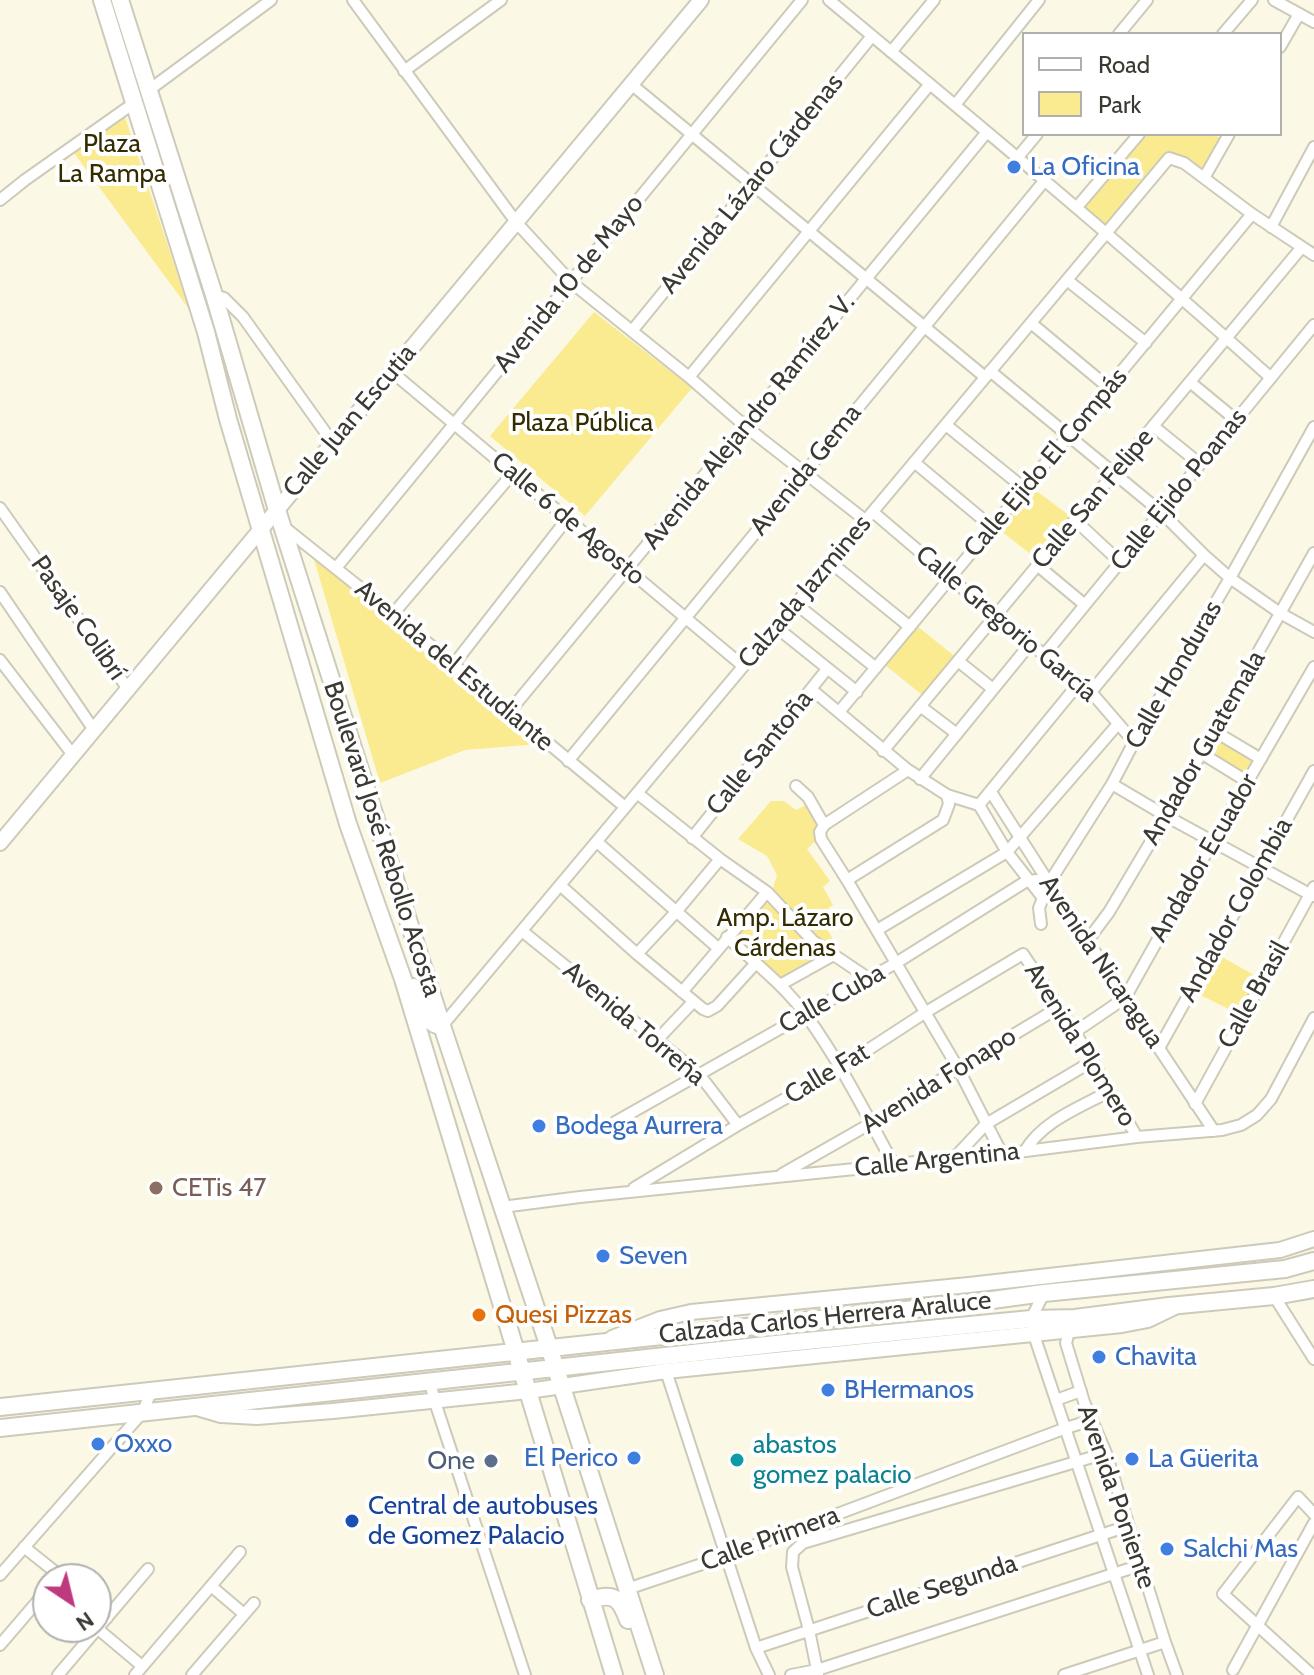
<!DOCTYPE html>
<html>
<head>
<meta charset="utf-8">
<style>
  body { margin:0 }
  #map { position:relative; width:1314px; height:1675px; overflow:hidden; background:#fbf8e6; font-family:Cabin,sans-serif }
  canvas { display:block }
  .legend { position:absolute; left:1022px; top:32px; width:260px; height:104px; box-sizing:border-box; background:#fff; border:2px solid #b0b0ad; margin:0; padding:10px 14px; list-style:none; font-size:24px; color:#3a3932 }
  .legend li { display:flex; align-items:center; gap:16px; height:40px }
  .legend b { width:40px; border:2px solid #b0b0ad }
  .north { position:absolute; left:32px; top:1563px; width:80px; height:80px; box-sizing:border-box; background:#fff; border:2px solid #b0b0ad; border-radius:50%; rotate:145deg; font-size:22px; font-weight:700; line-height:32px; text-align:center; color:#3a3932 }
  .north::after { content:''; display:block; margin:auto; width:28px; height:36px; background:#be397d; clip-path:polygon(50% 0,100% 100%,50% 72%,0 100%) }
</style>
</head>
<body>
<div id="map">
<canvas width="1314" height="1675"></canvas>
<ul class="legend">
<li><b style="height:10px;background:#fff"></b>Road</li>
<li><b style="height:22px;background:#faeb90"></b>Park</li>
</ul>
<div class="north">N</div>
</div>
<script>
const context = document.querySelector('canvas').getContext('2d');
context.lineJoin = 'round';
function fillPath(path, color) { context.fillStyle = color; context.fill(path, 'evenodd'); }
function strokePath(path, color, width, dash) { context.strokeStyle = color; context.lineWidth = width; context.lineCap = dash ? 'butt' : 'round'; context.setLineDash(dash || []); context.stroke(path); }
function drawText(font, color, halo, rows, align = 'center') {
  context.font = font + ' Cabin,sans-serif'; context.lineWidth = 8; context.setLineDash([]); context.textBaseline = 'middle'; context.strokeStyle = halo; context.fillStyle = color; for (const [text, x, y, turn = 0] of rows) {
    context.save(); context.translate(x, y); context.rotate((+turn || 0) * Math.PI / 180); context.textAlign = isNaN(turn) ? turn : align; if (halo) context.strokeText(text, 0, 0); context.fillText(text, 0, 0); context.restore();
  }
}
fillPath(new Path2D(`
  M 125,117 L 189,309 L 74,153 Z
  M 1145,134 L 1213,134 L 1223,140 L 1203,176 L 1186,161 L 1161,160 L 1154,166 L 1106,228 L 1082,207 Z
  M 594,312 L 692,388 L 585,516 L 490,436 Z
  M 1030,486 L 1070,516 L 1037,559 L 997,528 Z
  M 313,556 L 539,744 L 465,750 L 380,783 Z
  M 917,626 L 958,659 L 926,698 L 885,665 Z
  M 1214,731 L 1261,759 L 1248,782 L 1201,754 Z
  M 771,801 L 784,801 L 796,810 L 808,804 L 819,825 L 818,839 L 807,849 L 830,881 L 823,887 L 833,905 L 818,916 L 832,937 L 823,956 L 780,981 L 732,937 L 772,891 L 777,875 L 767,856 L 738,839 Z
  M 1213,952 L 1263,980 L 1243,1016 L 1192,991 Z`), '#faeb90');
const minor = new Path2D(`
  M 353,0 L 516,222 L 571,282 L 689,377 L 745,426 L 865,520
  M 829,0 C 978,124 1127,248 1271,378
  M 1274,0 L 1314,22
  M 1119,34 L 1147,0
  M 1223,34 L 1252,0
  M 1280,47 L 1299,14
  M 891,52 L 934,0
  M 404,71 L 501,0
  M 631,84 L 985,377
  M 149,90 L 271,0
  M 955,105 L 1039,0
  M 1018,157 L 1037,134
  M 1204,178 L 1229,134
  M 0,200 L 25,180 L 134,103
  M 1077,207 L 1139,134
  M 1271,227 L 1314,147
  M 1067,280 L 1146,343
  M 214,295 L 224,298 L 243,317 L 333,443
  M 1031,323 L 1109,388
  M 632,331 L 872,36
  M 990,371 L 1161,512 L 1204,555 L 1230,578 L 1280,613 L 1314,632
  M 392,372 L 743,666
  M 689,377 L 930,84
  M 1190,382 L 1236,420
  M 946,425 L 1025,489
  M 1153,426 L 1200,464
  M 914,462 L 993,528
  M 0,508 L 128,689
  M 873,512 L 995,616 L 1091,692 L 1134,742
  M 1075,520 L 1120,562
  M 284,527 L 393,614 L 625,807
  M 830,562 L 910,627
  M 1037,565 L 1085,605
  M 336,568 L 802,0
  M 0,592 L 94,730
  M 796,604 L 876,668
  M 393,614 L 513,473
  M 776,627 L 857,692
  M 1044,655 L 1314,325
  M 0,660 L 73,755
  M 958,661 L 993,689
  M 454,664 L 567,519
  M 811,689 L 908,770 L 947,795 L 979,805
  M 1091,692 L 1204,555
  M 920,706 L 957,734
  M 510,711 L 987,132
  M 839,712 L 1252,214
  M 1214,731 L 1261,759
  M 883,751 L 1302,247
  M 1201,753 L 1248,782
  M 568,761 L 1045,180
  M 908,770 L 824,825 L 820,832 L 821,839 L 847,880 L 958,1068 L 1002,1154
  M 920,779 L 1030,644
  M 1112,784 L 1166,816 L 1313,896
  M 796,786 L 808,797 L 824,825
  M 991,792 L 1049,883 L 1214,1131
  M 637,793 L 720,859 L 767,892 L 813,941 L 868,978
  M 979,805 L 1079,683
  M 979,805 L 1007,852 L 1043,898
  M 692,838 L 827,669
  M 597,842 L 718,948
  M 847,880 L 943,820 L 949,804 L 947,795
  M 560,885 L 637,954 L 703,1009 L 708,1011 L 717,1006 L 756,963
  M 1041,924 L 1039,908 L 1049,883 L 1112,784 L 1134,742 L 1230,578 L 1314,427
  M 877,930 L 1007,852 L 1118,724
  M 522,931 L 699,1074 L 738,1125
  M 727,937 C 754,962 784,985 806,1015 C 840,1062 866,1114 894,1165
  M 1088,940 L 1109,912 L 1166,816 L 1314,553
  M 637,954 L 676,912 L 720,859
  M 780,985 L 832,956
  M 682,992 L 767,892
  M 442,1026 L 1169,158 L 1184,163 L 1252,214 L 1314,255
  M 1075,1032 L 1125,998 L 1213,841 L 1314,667
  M 657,1040 L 693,1002
  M 1159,1048 L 1314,771
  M 1195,1104 L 1314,887
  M 615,1122 L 896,963 L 1025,882 L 1036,880 L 1049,883
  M 1025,1151 C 1042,1121 1081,1107 1110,1091
  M 956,1156 L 986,1124 L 1091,1062
  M 782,1174 L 910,1101 L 958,1068 L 1058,1008
  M 634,1188 L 738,1125 L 840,1068 L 926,1012 L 1023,954 L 1075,1032 L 1137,1137
  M 502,1207 L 580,1197 L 894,1165 L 956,1156 L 1002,1154 L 1137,1137 L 1222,1130 L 1241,1125 L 1257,1115 L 1271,1099 L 1314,1018
  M 1044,1293 L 1031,1319 L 1034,1335 L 1148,1675
  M 1274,1296 L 1314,1359
  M 1070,1328 L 1066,1343 L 1084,1402 L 1106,1453 L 1165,1642 L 1177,1675
  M 666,1371 L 756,1648 L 769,1675
  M 430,1382 L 435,1402 L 525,1675
  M 1056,1400 L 1081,1391
  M 1106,1453 L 803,1543 L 793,1552 L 792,1567 L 809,1630 L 817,1670 L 1141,1565
  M 24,1547 L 64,1579
  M 0,1575 L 142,1413 L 152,1390
  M 211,1586 L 244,1614
  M 627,1589 L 726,1556 L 1066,1428 L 1092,1420
  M 96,1608 L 107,1618
  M 98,1629 L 142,1666
  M 0,1645 L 48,1589
  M 756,1648 L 1128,1526
  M 1233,1670 L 1314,1523
  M 58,1675 L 148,1569
  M 135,1675 L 240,1552
  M 192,1675 L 254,1603
  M 791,1675 L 817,1670 L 818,1674
  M 1064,1675 L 1165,1642
  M 1312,1675 L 1223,1594 L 1298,1497 L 1314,1514`);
const tertiary = new Path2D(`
  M 0,843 L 701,0
  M 612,1338 L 660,1319 L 691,1312 L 969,1285 L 1280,1250 L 1314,1239
  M 197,1408 L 221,1415 L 257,1417 L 333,1411 L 528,1391 L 666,1371 L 1122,1325 L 1148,1320 L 1175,1307`);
const primary = new Path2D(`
  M 102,0 L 206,332 L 228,419 L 348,824 L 403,979 L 614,1675
  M 120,0 L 214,295 L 277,510 L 442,1026 L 549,1347 L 655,1675
  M 414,987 C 421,1001 424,1025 442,1026
  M 0,1407 L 970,1303 L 1044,1293 L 1285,1269 L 1314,1261
  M 0,1428 L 776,1344 L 1031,1319 L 1075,1318 L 1169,1306 L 1274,1296 L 1314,1289
  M 590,1600 C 614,1592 620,1598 628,1620`);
strokePath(minor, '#cdcab9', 14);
strokePath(tertiary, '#cdcab9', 18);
strokePath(primary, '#cdcab9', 20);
strokePath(minor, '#fff', 10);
strokePath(tertiary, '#fff', 14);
strokePath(primary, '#fff', 16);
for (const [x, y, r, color] of [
  [1014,167,8,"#3f7fe0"],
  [539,1126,8,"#3f7fe0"],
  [156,1188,8,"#8d6e63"],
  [603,1256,8,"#3f7fe0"],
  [479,1315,8,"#e8710a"],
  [1099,1357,8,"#3f7fe0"],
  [828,1390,8,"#3f7fe0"],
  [98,1444,8,"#3f7fe0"],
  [634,1458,8,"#3f7fe0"],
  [1132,1459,8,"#3f7fe0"],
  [737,1460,8,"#0f9aa8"],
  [491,1461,8,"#5c6f8a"],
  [352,1521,8,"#1a4fb4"],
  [1167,1549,8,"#3f7fe0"]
]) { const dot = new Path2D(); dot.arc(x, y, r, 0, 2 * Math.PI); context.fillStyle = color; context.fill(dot); strokePath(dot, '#fff', 3); }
drawText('26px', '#332c00', '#fff', [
  ["Plaza",112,144],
  ["La Rampa",112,174],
  ["Plaza Pública",582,423],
  ["Amp. Lázaro",785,918],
  ["Cárdenas",785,948]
]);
drawText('26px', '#366cbe', '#fff', [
  ["La Oficina",1030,167],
  ["Bodega Aurrera",555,1126],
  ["Seven",619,1256],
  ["Chavita",1115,1357],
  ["BHermanos",844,1390],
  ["Oxxo",114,1444],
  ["El Perico",618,1458,"right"],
  ["La Güerita",1148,1459],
  ["Salchi Mas",1183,1549]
], 'left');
drawText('26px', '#3a3932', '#fff', [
  ["Avenida Lázaro Cárdenas",752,184,-51],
  ["Avenida 10 de Mayo",569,284,-51],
  ["Calle Juan Escutia",350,421,-50],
  ["Avenida Alejandro Ramírez V.",749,422,-51],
  ["Calle Ejido El Compás",1046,463,-50],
  ["Avenida Gema",806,470,-51],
  ["Calle Ejido Poanas",1179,490,-51],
  ["Calle San Felipe",1093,499,-50],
  ["Calle 6 de Agosto",568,519,40],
  ["Calzada Jazmines",805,592,-50],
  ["Pasaje Colibrí",78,618,55],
  ["Calle Gregorio García",1006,624,40],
  ["Avenida del Estudiante",454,666,40],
  ["Calle Honduras",1174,675,-60],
  ["Andador Guatemala",1204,748,-60],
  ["Calle Santoña",760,753,-51],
  ["Boulevard José Rebollo Acosta",382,839,72],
  ["Andador Ecuador",1204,858,-60],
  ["Andador Colombia",1236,910,-61],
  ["Avenida Nicaragua",1101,962,56],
  ["Calle Brasil",1254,995,-61],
  ["Calle Cuba",832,999,-29],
  ["Avenida Torreña",634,1024,40],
  ["Avenida Plomero",1080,1045,58],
  ["Calle Fat",827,1074,-31],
  ["Avenida Fonapo",939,1081,-32],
  ["Calle Argentina",937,1160,-6],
  ["Calzada Carlos Herrera Araluce",825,1318,-6],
  ["Avenida Poniente",1116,1497,71],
  ["Calle Primera",770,1539,-20],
  ["Calle Segunda",942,1587,-18]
]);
drawText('26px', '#785e54', '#fff', [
  ["CETis 47",172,1188]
], 'left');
drawText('26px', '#c56008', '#fff', [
  ["Quesi Pizzas",495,1315]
], 'left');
drawText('26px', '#0d838f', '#fff', [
  ["abastos",753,1445],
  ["gomez palacio",753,1475]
], 'left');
drawText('26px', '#4e5e75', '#fff', [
  ["One",475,1461]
], 'right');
drawText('26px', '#164399', '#fff', [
  ["Central de autobuses",368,1506],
  ["de Gomez Palacio",368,1536]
], 'left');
</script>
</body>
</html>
